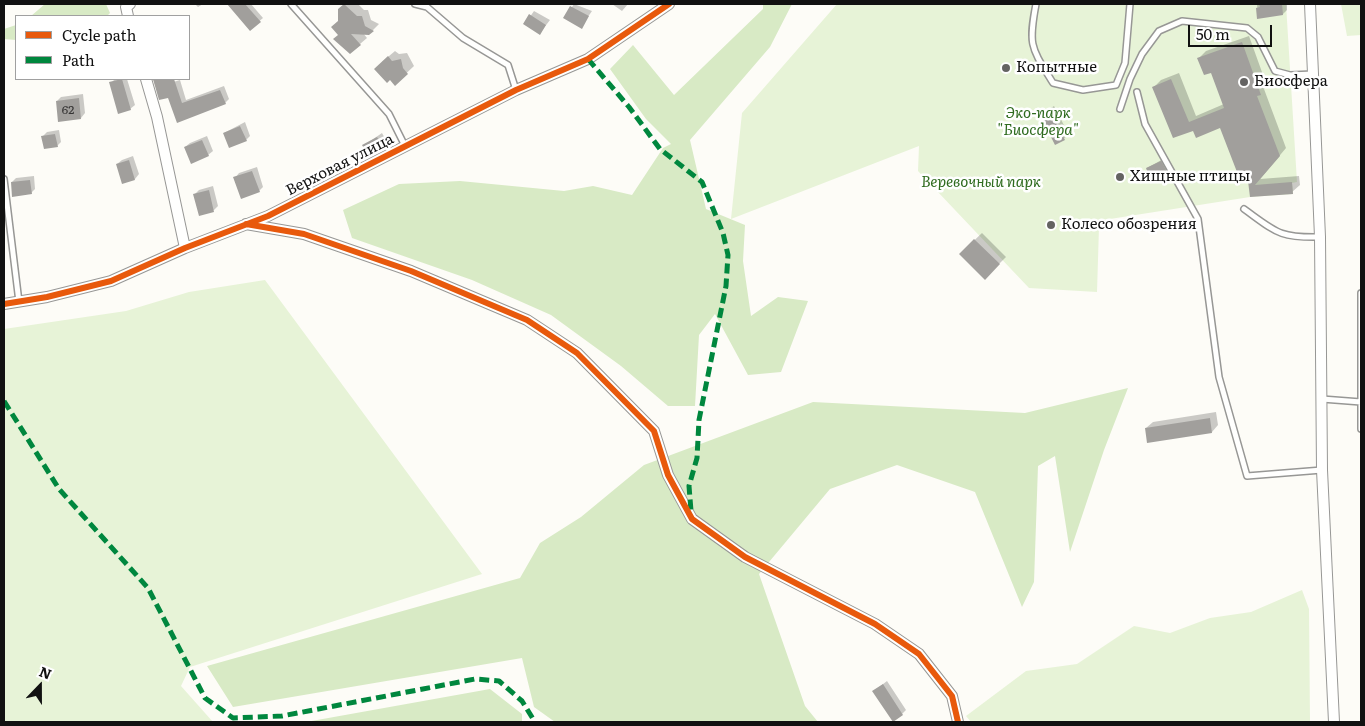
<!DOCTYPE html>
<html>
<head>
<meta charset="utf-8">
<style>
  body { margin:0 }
  #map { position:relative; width:1365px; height:726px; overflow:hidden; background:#fdfcf7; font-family:Literata,serif }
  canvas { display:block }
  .frame { position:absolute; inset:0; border:5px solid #111; pointer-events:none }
  .legend { position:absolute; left:15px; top:15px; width:175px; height:65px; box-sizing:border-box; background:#fff; border:1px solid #a0a0a0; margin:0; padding:6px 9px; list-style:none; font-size:15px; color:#111 }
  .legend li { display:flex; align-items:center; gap:10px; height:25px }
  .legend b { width:25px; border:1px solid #a0a0a0 }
  .north { position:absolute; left:15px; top:661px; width:50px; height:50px; -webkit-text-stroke:4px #fff; paint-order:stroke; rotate:22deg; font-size:14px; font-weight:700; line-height:20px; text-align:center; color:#111 }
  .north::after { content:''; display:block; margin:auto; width:18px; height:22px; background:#111; clip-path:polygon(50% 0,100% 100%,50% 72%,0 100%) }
  .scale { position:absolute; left:1188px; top:25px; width:84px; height:22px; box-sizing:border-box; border:2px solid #111; border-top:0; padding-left:6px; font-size:15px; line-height:18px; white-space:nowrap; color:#111; -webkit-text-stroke:4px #fff; paint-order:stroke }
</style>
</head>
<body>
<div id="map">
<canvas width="1365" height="726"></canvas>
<div class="frame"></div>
<ul class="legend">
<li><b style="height:6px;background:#e8590c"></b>Cycle path</li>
<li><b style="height:6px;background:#00873e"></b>Path</li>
</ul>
<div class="north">N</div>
<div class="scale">50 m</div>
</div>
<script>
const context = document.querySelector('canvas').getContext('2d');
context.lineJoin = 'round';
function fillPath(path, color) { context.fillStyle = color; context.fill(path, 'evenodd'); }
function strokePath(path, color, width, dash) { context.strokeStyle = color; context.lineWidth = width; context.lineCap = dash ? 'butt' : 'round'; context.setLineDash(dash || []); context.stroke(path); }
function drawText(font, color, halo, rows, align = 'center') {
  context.font = font + ' Literata,serif'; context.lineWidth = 5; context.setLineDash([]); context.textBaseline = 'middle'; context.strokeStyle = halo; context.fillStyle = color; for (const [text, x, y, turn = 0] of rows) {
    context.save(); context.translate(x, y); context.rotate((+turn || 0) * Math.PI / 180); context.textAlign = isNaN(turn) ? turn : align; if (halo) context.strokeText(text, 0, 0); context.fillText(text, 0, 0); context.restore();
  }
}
fillPath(new Path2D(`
  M 837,4 L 1286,4 L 1297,182 L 1292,183 L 1293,194 L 1250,197 L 1110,219 L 1099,227 L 1097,292 L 1029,288 L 918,171 L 919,146 L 731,219 L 742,113 Z
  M 1341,4 L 1361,4 L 1361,35 L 1347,36 Z
  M 265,280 L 482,574 L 190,667 L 181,686 L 213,722 L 4,722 L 4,329 L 126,311 L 189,292 Z
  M 1302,590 L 1309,609 L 1310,722 L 971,722 L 966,716 L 1026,671 L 1077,664 L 1134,626 L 1170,633 L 1210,618 L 1251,612 Z`), '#e7f3d7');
fillPath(new Path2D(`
  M 45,4 L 106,4 L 110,13 L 107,16 L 31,16 Z
  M 763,4 L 792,4 L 770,47 L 690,140 L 706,209 L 745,225 L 743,261 L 751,316 L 778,297 L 808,301 L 781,372 L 748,375 L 715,314 L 699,335 L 695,406 L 668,406 L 621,366 L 551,315 L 472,280 L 352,238 L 343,210 L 399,184 L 460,181 L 564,191 L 593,186 L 632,195 L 663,148 L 671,144 L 646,119 L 610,69 L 633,45 L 674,95 L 763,9 Z
  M 16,25 L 16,40 L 4,39 L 4,29 Z
  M 1128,388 L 1104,450 L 1070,552 L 1055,456 L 1038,466 L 1034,582 L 1022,607 L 975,492 L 897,465 L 830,489 L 759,574 L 805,706 L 818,722 L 555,722 L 534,707 L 522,658 L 233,707 L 207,666 L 520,578 L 540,543 L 581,517 L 644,465 L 813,402 L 1025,413 Z
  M 490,689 L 522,714 L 522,722 L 306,722 Z`), '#d8eac5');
fillPath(new Path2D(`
  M 195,4 L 203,4 L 198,7 Z
  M 230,4 L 251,4 L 263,18 L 250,29 Z
  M 345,4 L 358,4 L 364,10 L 368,10 L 371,20 L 379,24 L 369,34 L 363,33 L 367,38 L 360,44 L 339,35 L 339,9 Z
  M 574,4 L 592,11 L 581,27 L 565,18 Z
  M 612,4 L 628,4 L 622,11 Z
  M 1257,4 L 1287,4 L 1287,10 L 1283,14 L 1258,17 Z
  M 4,7 L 5,20 L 4,21 Z
  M 534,11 L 550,20 L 540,33 L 525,24 Z
  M 1249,36 L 1267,86 L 1264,89 L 1286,148 L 1260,179 L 1299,176 L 1300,185 L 1292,192 L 1251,196 L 1249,172 L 1221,126 L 1194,129 L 1154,87 L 1161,80 L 1179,73 L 1196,116 L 1224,104 L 1212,71 L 1199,58 L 1206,51 Z
  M 395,51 L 399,54 L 407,53 L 414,66 L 395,84 L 382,62 Z
  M 115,79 L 127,79 L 135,105 L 130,109 L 111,83 Z
  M 153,79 L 169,79 L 170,83 L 180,80 L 186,100 L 224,86 L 229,99 L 225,103 L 178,122 L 168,96 L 160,99 Z
  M 83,94 L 85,113 L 81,118 L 57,101 L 61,97 Z
  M 1054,106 L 1069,135 L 1055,144 L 1041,115 Z
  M 245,122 L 250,136 L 246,140 L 224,133 Z
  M 59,130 L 61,142 L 57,146 L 43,136 L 47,132 Z
  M 382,133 L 388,144 L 369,156 L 363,146 Z
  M 207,136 L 213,151 L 208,155 L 185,147 L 190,143 Z
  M 133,156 L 139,174 L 135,179 L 123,182 L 117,164 L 122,160 Z
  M 1165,158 L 1170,167 L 1166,171 L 1147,168 Z
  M 257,167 L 263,187 L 259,191 L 235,178 L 239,173 Z
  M 34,176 L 35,189 L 31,193 L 12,182 L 16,178 Z
  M 213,186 L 218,206 L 214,210 L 200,214 L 195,194 L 199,190 Z
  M 982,233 L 1006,257 L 985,278 L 960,254 Z
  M 1216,412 L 1218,425 L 1212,432 L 1146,428 L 1153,422 Z
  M 887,681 L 906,710 L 902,714 L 874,691 Z`), '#0003');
fillPath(new Path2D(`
  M 227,4 L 245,4 L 261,22 L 250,31 Z
  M 344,4 L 357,16 L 362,16 L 365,26 L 374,31 L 369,35 L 351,34 L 361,45 L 350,54 L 333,39 L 338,35 L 331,27 L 338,21 L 338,9 Z
  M 1259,4 L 1282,4 L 1283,15 L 1257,19 L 1256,8 L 1260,7 Z
  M 570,6 L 589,16 L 582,29 L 563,18 Z
  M 529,14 L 546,25 L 540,35 L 523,24 Z
  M 1242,42 L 1261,95 L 1257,96 L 1280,156 L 1255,185 L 1292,182 L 1293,194 L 1250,197 L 1247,173 L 1237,172 L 1220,128 L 1196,138 L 1193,131 L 1173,138 L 1152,87 L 1171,79 L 1189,122 L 1224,108 L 1211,73 L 1204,75 L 1197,58 Z
  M 388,56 L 392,61 L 401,59 L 403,68 L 408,74 L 395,86 L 390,80 L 387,83 L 374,69 Z
  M 122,79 L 131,110 L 118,114 L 109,82 Z
  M 153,79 L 174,79 L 182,103 L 220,90 L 226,104 L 177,123 L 168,98 L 159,100 Z
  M 79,98 L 81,119 L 58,122 L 56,101 Z
  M 1050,110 L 1065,140 L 1055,145 L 1040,115 Z
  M 240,126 L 247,141 L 229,148 L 223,133 Z
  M 55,134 L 58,147 L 44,149 L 41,136 Z
  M 377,137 L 384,149 L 369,157 L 362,145 Z
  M 202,140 L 209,156 L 191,164 L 184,147 Z
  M 129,160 L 135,180 L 122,184 L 116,164 Z
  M 1161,161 L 1167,172 L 1150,179 L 1146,168 Z
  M 252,171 L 260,192 L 241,199 L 233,177 Z
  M 30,180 L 32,194 L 12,197 L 11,182 Z
  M 209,190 L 214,212 L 199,216 L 193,194 Z
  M 974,239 L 1000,264 L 985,280 L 959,254 Z
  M 1210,418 L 1212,433 L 1147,443 L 1145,428 Z
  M 883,684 L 903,715 L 893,722 L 872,691 Z`), '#a19f9c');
const lane = new Path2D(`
  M 291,4 L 389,114 L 405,146
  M 415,4 L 427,7 L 463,38 L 508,65 L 516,90
  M 1036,4 C 1028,46 1031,47 1053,83 L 1083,90 L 1116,85 L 1125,63 L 1130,4
  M 1137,92 L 1145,124 L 1198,219 L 1219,377 L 1247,476 L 1322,470
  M 1120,109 L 1130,79 L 1142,54 L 1159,31 L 1182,21 L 1247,28 L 1258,37 L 1275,71 L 1290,75 L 1313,74
  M 4,179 L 19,302
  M 1244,209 C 1276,232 1279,238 1320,237
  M 1361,293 L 1361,429
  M 1322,399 L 1361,402`);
const street = new Path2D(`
  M 1310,4 L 1320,237 L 1322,470 L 1334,722
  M 128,16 L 126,7 L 130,4
  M 146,79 L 157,117 L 185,248
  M 246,224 L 304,234 L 411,271 L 527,320 L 577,353 L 654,431 L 668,475 L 692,519 L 745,557 L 875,624 L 919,654 L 952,696 L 958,722
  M 4,304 L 47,297 L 111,281 L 185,248 L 268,216 L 516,90 L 588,59 L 669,4`);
strokePath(lane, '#979795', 8);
strokePath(street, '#979795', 12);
strokePath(lane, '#fffffe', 5);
strokePath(street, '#fffffe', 10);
strokePath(new Path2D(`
  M 588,59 L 629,107 L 660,149 L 702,182 L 723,233 L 728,255 L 726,286 L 699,420 L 697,458 L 689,486 L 691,511
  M 4,401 L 59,489 L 148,588 L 205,698 L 233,718 L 282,716 L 475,679 L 499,681 L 522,701 L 535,722`), '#00873e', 5, [10, 5]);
strokePath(new Path2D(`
  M 246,224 L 304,234 L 411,271 L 527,320 L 577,353 L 654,431 L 668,475 L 692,519 L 745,557 L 875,624 L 919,654 L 952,696 L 958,722
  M 4,304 L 47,297 L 111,281 L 185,248 L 268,216 L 516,90 L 588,59 L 669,4`), '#e8590c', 6);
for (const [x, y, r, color] of [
  [1006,68,5,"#646362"],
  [1244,82,5,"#646362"],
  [1120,177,5,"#646362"],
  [1051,225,5,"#646362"]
]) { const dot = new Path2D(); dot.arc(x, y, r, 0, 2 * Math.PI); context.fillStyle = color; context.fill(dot); strokePath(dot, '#fff', 2); }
drawText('12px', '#353434', null, [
  ["62",68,110]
]);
drawText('15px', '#111', '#fff', [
  ["Копытные",1016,68],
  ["Биосфера",1254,82],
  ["Хищные птицы",1130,177],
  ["Колесо обозрения",1061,225]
], 'left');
drawText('italic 15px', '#2f6b1f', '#fff', [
  ["Эко-парк",1038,114],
  ["\"Биосфера\"",1038,131],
  ["Веревочный парк",981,183]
]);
drawText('15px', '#111', '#fff', [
  ["Верховая улица",340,165,-27]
]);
</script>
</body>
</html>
